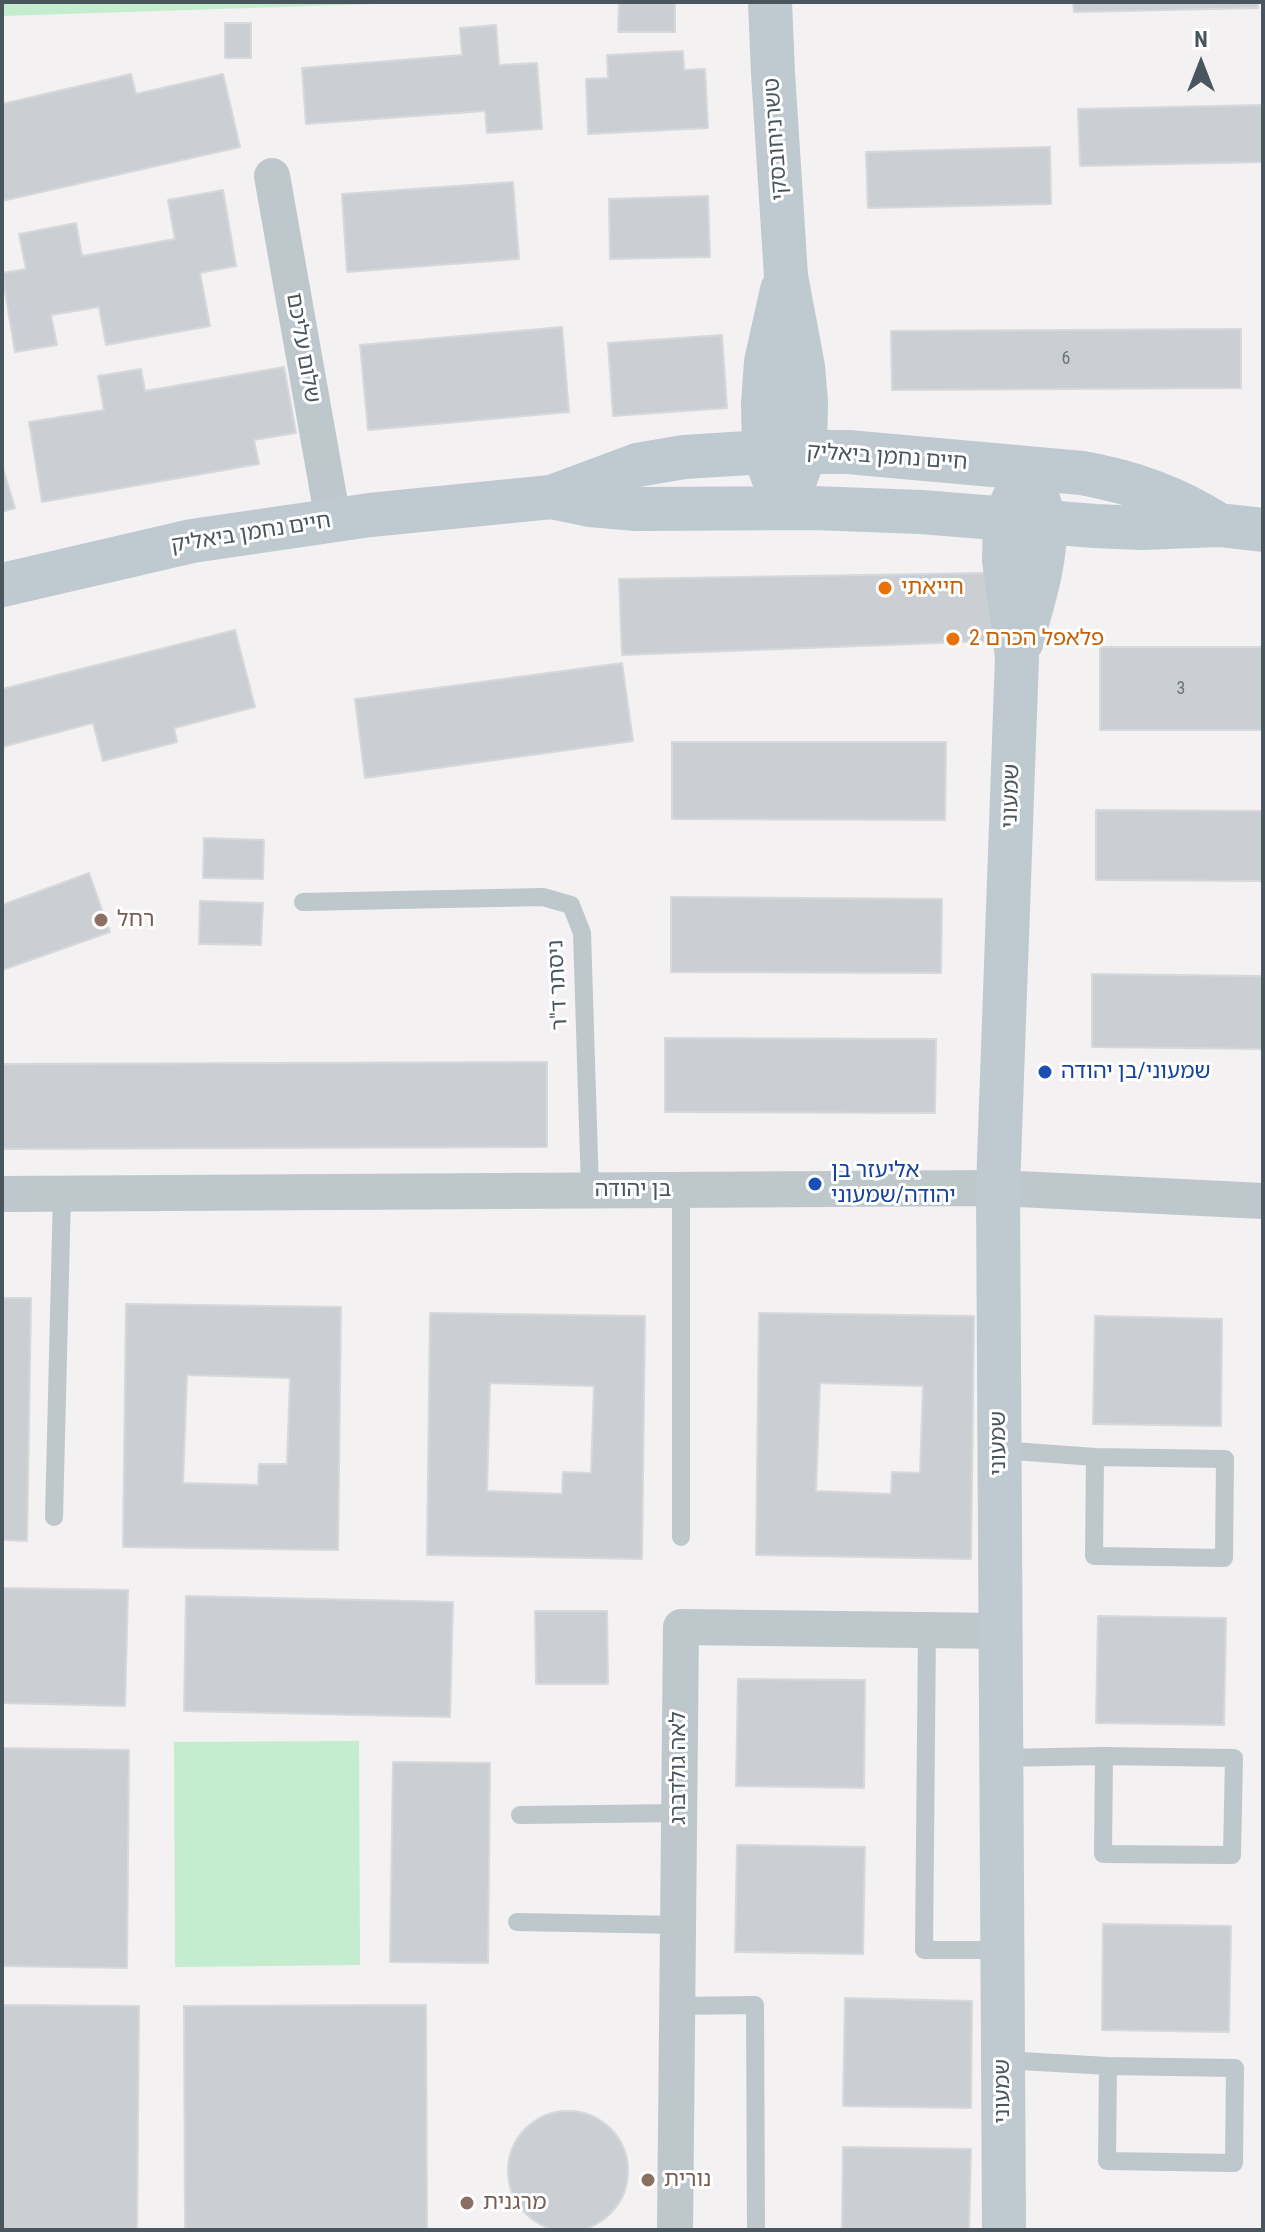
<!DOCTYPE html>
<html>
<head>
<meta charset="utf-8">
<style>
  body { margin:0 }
  #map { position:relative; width:1265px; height:2232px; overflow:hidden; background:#f3f1f1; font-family:"Roboto Condensed",sans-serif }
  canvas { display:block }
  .frame { position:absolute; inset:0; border:4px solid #4a565d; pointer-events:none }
  .north { position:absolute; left:1161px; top:24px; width:80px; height:80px; -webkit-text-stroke:6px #fff; paint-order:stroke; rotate:0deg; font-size:22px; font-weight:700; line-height:32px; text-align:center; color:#4a565d }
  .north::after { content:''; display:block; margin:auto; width:28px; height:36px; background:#4a565d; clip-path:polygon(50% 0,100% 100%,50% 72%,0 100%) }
</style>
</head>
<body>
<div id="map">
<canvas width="1265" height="2232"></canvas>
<div class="frame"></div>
<div class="north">N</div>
</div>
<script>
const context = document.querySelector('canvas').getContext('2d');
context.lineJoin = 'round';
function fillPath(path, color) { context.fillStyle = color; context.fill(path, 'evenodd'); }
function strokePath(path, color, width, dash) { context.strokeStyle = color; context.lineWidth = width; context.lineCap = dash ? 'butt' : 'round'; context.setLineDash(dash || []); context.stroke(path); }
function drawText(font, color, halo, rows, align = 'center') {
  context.font = font + ' "Roboto Condensed","Noto Sans Hebrew",sans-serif'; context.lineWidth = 6; context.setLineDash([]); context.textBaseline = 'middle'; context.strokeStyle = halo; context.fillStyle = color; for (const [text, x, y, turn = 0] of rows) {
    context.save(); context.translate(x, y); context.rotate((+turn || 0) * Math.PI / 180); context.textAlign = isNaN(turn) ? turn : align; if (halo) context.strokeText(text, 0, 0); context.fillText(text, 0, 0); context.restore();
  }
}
fillPath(new Path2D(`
  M 2,2 L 436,2 L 2,16 Z
  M 359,1741 L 360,1965 L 175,1967 L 174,1742 Z`), '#c4eccf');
const building = new Path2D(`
  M 619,2 L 675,3 L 675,32 L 618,32 Z
  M 1073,2 L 1258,2 L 1258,8 L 1074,12 Z
  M 225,23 L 251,23 L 251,58 L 225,58 Z
  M 496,25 L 499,65 L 537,63 L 542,129 L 487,133 L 485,111 L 306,124 L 302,68 L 462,55 L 460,28 Z
  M 683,51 L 684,70 L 705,69 L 708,128 L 588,134 L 586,79 L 608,78 L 607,55 Z
  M 131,74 L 136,94 L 223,74 L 240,147 L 2,201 L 2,104 Z
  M 1262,105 L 1263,162 L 1080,166 L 1078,109 Z
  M 1050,147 L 1051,204 L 868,208 L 866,152 Z
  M 513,182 L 519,259 L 347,272 L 342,194 Z
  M 223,190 L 236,266 L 200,273 L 210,326 L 106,345 L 99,307 L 51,315 L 57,345 L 15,352 L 2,273 L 26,269 L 19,234 L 76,223 L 82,256 L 175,239 L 168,200 Z
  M 708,196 L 710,257 L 610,259 L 609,199 Z
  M 562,327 L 569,412 L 368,430 L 360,345 Z
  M 1241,329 L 1241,388 L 892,390 L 891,331 Z
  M 722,335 L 727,408 L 613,416 L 608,343 Z
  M 284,367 L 296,433 L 254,440 L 259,464 L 42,502 L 29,422 L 104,410 L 98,376 L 141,369 L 145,391 Z
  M 2,465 L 15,508 L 2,512 Z
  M 986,573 L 992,641 L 622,655 L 619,579 Z
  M 235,630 L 255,707 L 174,728 L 177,742 L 103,761 L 93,723 L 2,747 L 2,689 Z
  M 1100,647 L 1263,647 L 1263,730 L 1100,730 Z
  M 622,663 L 633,741 L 365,778 L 355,699 Z
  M 672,742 L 946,742 L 945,820 L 672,819 Z
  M 1096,810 L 1263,811 L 1263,881 L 1096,880 Z
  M 204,838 L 264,840 L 263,879 L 203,878 Z
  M 89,873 L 110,932 L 2,970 L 2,905 Z
  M 671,897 L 942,899 L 941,973 L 671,972 Z
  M 200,901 L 263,903 L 261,945 L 199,944 Z
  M 1092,974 L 1263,976 L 1263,1049 L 1092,1047 Z
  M 665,1038 L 936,1039 L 935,1113 L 665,1112 Z
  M 547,1062 L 547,1147 L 2,1149 L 2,1064 Z
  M 2,1298 L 31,1298 L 27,1541 L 2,1540 Z
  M 126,1304 L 341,1307 L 338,1550 L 123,1547 ZM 187,1375 L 290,1378 L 287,1464 L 259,1464 L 258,1485 L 183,1483 Z
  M 430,1313 L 645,1316 L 642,1559 L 427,1555 ZM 490,1383 L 594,1386 L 591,1473 L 563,1472 L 562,1494 L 487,1491 Z
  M 759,1313 L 974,1316 L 971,1559 L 756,1555 ZM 820,1383 L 923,1386 L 920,1473 L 892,1472 L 891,1494 L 816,1491 Z
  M 1095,1316 L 1222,1319 L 1221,1426 L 1093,1424 Z
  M 2,1588 L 128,1590 L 125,1706 L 2,1703 Z
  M 186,1596 L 453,1602 L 450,1717 L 184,1711 Z
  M 535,1611 L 607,1611 L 608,1684 L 536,1684 Z
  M 1098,1616 L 1226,1618 L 1224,1725 L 1096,1723 Z
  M 738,1679 L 865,1680 L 864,1788 L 736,1786 Z
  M 2,1748 L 129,1750 L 127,1968 L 2,1966 Z
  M 393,1762 L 490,1763 L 488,1963 L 390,1962 Z
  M 737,1845 L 865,1847 L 863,1954 L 735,1952 Z
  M 1103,1924 L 1231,1926 L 1229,2032 L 1102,2030 Z
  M 845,1998 L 972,2001 L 971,2108 L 843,2106 Z
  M 2,2005 L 139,2006 L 137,2230 L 2,2230 Z
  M 426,2005 L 427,2230 L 185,2230 L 184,2006 Z
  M508 2171a60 60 0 1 1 120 0a60 60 0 1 1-120 0Z
  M 843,2147 L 971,2149 L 969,2230 L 842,2230 Z`);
fillPath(building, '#cbcfd3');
strokePath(building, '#d6d8dc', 2);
strokePath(new Path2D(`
  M 303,902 L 543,897 L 571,905 L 582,933 L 590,1190
  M 681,1190 L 681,1537
  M 1000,1450 L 1095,1457 L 1225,1459 L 1224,1558 L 1094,1556 L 1095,1457
  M 54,1517 L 62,1194
  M 927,1630 L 924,1950 L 1002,1950
  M 1002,1758 L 1104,1756 L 1234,1758 L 1232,1855 L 1103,1854 L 1104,1756
  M 520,1815 L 679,1813
  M 517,1922 L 678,1925
  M 677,2006 L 755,2005 L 756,2230
  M 1003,2060 L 1108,2066 L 1235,2068 L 1234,2163 L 1107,2161 L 1108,2066`), '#bec7cc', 18);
strokePath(new Path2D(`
  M 272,176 L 333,520
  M 2,1194 L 998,1188 L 1263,1201
  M 675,2230 L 681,1627 L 1001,1631`), '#bec7cc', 36);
strokePath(new Path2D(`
  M 770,2 L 773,73 L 786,276 L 803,367 L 806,402 L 805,452 L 795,480
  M 773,477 L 764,452 L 763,403 L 766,362 L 782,290
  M 551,497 L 590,505 L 637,509 L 813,508 L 921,512 L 1095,526 L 1141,528 L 1219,525 L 1263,530
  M 2,585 L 192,541 L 370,515 L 551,497 L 637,465 L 684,457 L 764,452 L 848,452 L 1082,473 C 1132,482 1175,497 1219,525
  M 1022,641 C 1032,604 1046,563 1045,524 C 1044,514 1039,503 1036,494
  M 1004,2230 L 998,1188 L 1017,657 L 1004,560 L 1005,518 L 1028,468`), '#bfc9d0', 44);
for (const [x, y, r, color] of [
  [885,588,8,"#e8710a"],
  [953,639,8,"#e8710a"],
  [101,920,8,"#8d6e63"],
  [1045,1072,8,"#1a4fb4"],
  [815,1184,8,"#1a4fb4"],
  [648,2180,8,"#8d6e63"],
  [467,2203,8,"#8d6e63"]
]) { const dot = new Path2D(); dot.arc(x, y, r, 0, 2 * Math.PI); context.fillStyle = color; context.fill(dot); strokePath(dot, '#fff', 3); }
drawText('18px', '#6a747a', null, [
  ["6",1066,359],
  ["3",1181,689]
]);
drawText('22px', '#4a565d', '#fff', [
  ["טשרניחובסקי",777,139,-94],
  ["שלום עליכם",302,348,80],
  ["חיים נחמן ביאליק",887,458,4],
  ["חיים נחמן ביאליק",251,534,-9],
  ["שמעוני",1012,796,-88],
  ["ניסתר ד\"ר",559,985,-93],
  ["בן יהודה",633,1190],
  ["שמעוני",999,1443,-90],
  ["לאה גולדברג",679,1768,-90],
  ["שמעוני",1003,2091,-90]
]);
drawText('22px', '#c56008', '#fff', [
  ["חייאתי",901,588],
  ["פלאפל הכרם 2",969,639]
], 'left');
drawText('22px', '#785e54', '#fff', [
  ["רחל",117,920],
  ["נורית",664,2180],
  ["מרגנית",483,2203]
], 'left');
drawText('22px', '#164399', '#fff', [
  ["שמעוני/בן יהודה",1061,1072],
  ["אליעזר בן",831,1171],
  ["יהודה/שמעוני",831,1196]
], 'left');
</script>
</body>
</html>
